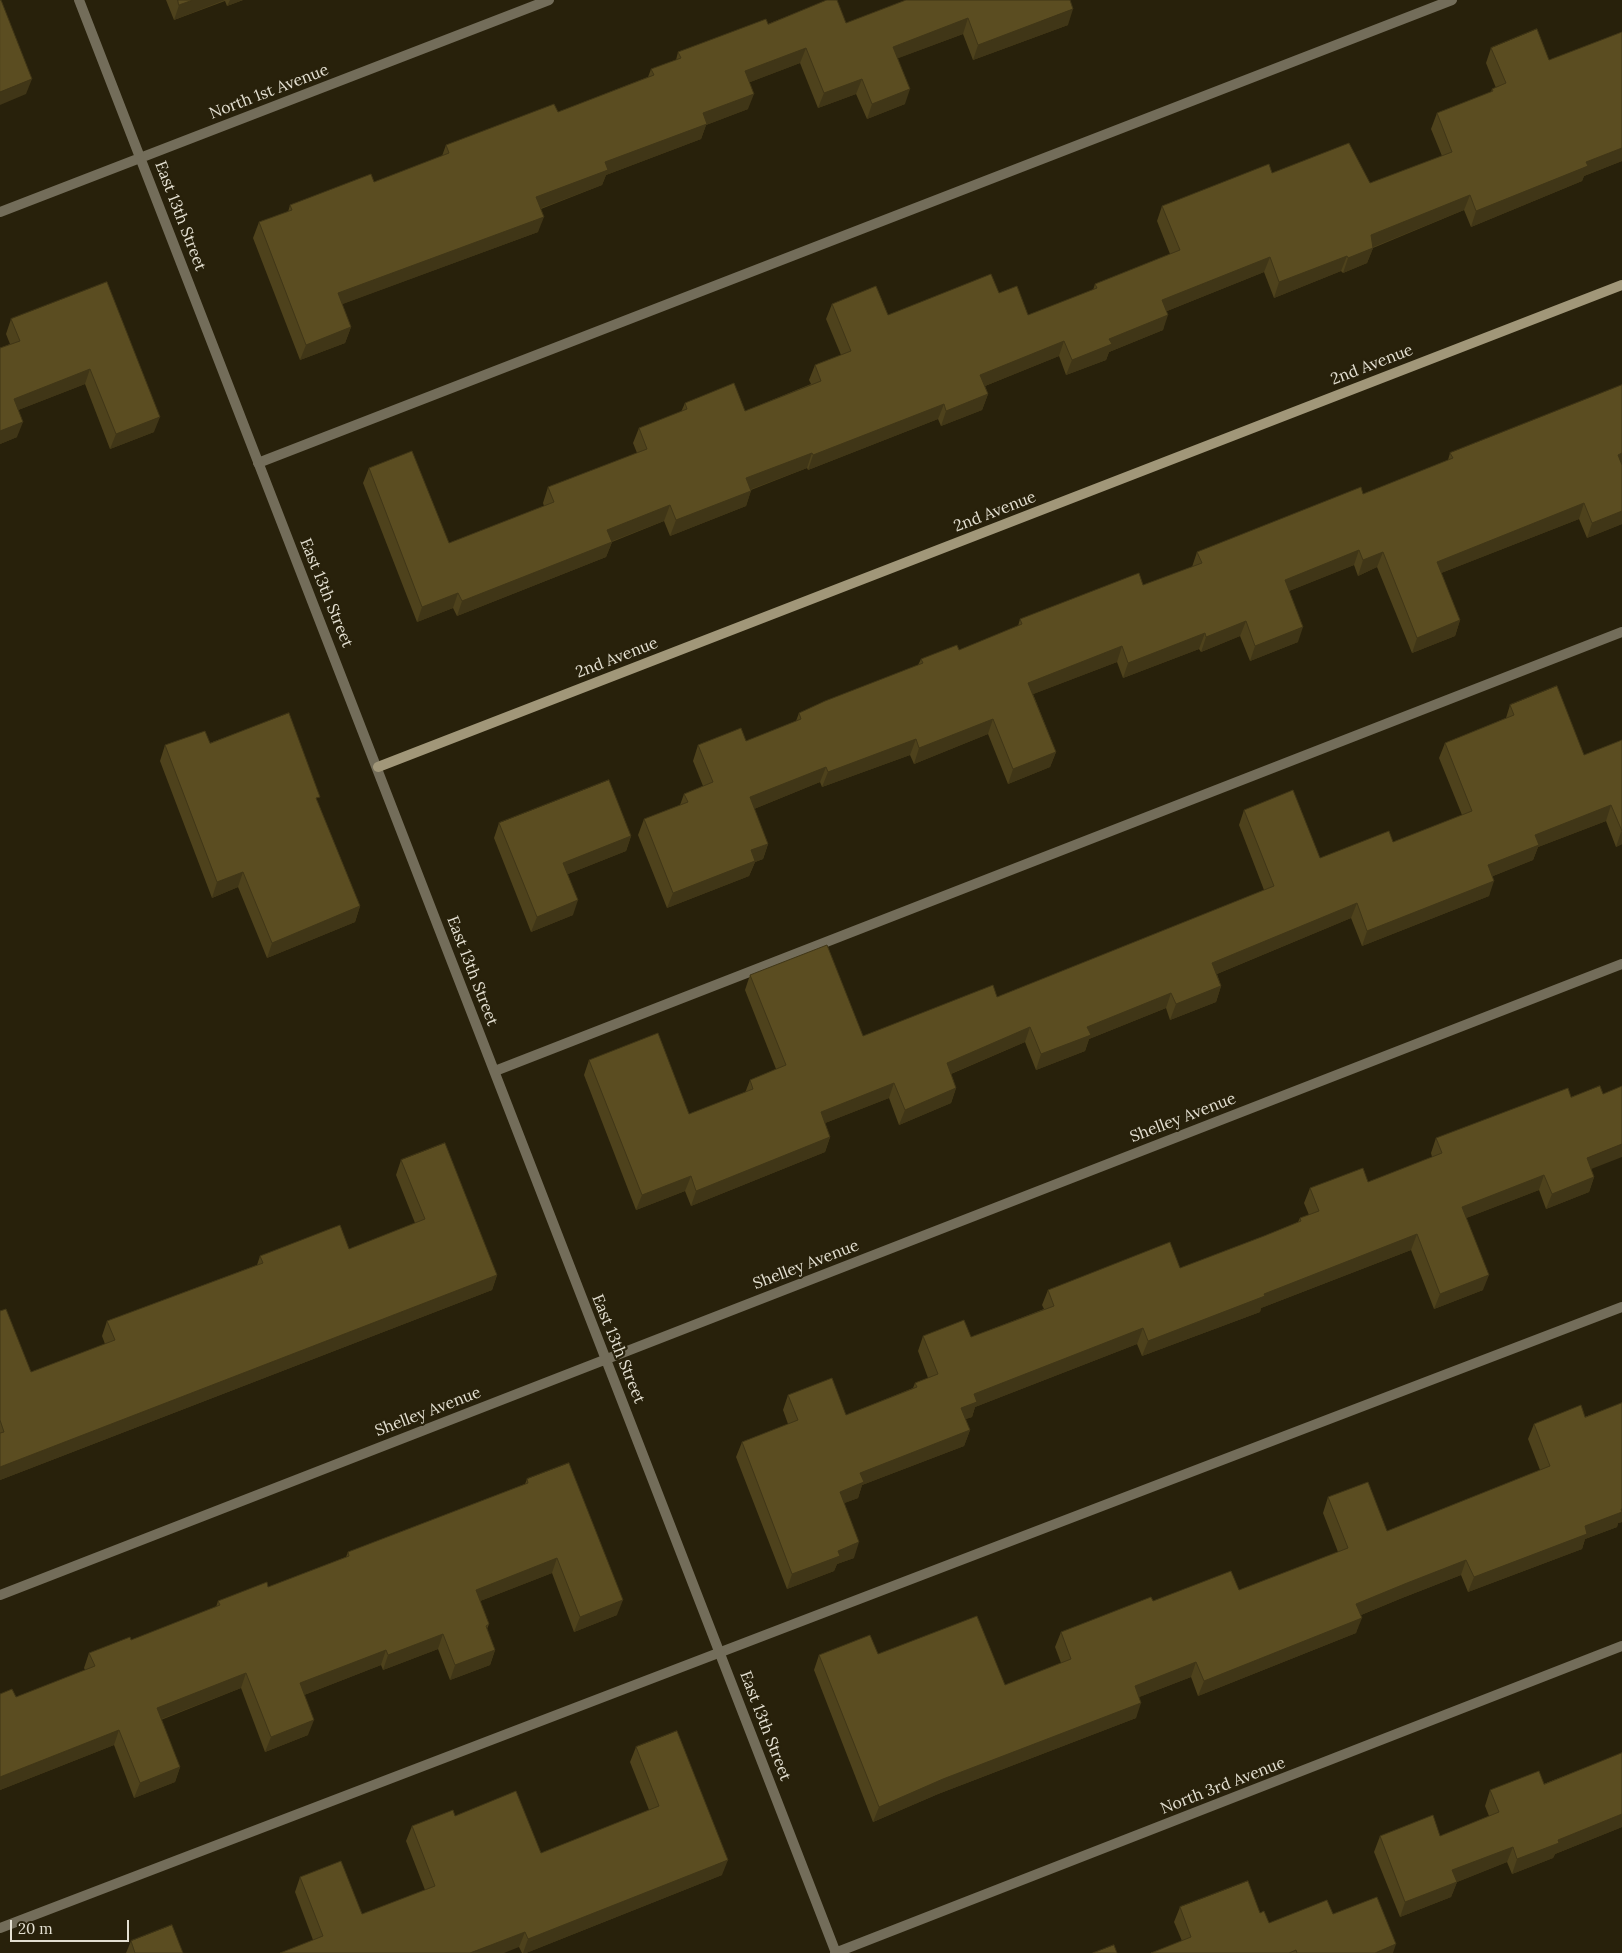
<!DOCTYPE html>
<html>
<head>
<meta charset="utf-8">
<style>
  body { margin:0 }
  #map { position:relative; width:1622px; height:1953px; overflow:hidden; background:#28210b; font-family:Lora,serif }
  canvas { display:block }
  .scale { position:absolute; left:10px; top:1920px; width:119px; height:22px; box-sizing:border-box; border:2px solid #e4e0d2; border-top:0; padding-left:6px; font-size:15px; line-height:18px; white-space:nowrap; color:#e4e0d2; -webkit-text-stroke:4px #28210b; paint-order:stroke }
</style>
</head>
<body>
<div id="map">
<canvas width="1622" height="1953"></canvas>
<div class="scale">20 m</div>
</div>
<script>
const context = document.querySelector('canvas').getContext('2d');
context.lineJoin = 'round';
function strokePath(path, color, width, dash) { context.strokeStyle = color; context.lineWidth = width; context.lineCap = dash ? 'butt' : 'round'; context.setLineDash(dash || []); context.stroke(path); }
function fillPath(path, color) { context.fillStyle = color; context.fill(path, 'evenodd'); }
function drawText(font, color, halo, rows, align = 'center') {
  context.font = font + ' Lora,serif'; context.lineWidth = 4.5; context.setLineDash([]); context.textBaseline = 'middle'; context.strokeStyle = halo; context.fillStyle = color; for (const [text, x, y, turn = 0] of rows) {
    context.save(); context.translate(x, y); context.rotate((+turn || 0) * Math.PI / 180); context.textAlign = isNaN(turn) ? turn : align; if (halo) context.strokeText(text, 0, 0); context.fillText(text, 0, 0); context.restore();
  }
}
strokePath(new Path2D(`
  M 258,463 L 1452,0
  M 495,1071 L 1622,632
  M 0,1928 L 1622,1307`), '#736d5a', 10);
strokePath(new Path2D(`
  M 79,0 L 836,1953
  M 0,212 L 549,0
  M 0,1595 L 1622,964
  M 835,1953 L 1622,1646`), '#736d5a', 10);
strokePath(new Path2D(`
  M 378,767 L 1622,285`), '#a19779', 10);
fillPath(new Path2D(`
  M 166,0 L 243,0 L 227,6 L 225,1 L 174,20 Z
  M 906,0 L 1068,25 L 973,60 L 963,34 L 898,58 L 905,104 L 867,119 L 856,94 L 818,108 L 800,63 L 750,82 L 748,109 L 706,125 L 701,139 L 606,175 L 602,185 L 541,209 L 538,232 L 342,304 L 351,327 L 345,343 L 300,360 L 253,238 L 259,222 L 288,212 L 290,205 L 374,182 L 442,156 L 446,145 L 558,112 L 648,77 L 651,69 L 676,60 L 678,52 L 768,24 L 846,23 Z
  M 1622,32 L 1622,161 L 1584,176 L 1582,181 L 1471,227 L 1464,210 L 1373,248 L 1367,263 L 1343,273 L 1341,271 L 1274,298 L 1264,272 L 1167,311 L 1163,330 L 1109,352 L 1106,360 L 1066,375 L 1059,356 L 985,386 L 988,394 L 982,410 L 941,426 L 938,419 L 808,470 L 807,468 L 751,490 L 746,506 L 670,536 L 664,521 L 612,542 L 606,557 L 457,616 L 453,608 L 417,622 L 363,483 L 369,468 L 449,543 L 544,506 L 543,503 L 548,487 L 637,453 L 633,443 L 639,428 L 681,412 L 685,403 L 745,411 L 811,384 L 809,380 L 815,365 L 841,355 L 826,319 L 832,304 L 888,315 L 999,293 L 1028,315 L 1093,290 L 1095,284 L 1170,254 L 1157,221 L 1162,206 L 1272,173 L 1370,183 L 1442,156 L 1431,129 L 1437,113 L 1491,92 L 1492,89 L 1496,88 L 1486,63 L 1491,48 L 1549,60 Z
  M 107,282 L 154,432 L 110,449 L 85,384 L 18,410 L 17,437 L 0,444 L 0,348 L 10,344 L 6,334 L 11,319 Z
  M 1622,385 L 1622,524 L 1587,538 L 1579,519 L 1441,573 L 1460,620 L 1455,636 L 1412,653 L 1377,567 L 1358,576 L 1354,565 L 1289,591 L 1298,642 L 1250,661 L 1240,636 L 1201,652 L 1199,649 L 1123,678 L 1117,662 L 1033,694 L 1056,752 L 1050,767 L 1008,784 L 988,734 L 914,764 L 910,755 L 822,787 L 820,782 L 754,809 L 768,844 L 763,859 L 755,862 L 749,876 L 667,908 L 638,835 L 644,819 L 680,805 L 684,794 L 703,786 L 693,761 L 698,745 L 746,741 L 796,721 L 799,713 L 918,665 L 921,659 L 959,650 L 1018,626 L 1020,619 L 1143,585 L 1192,567 L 1197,552 L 1363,494 L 1448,460 L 1450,453 Z
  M 1510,705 L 1584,755 L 1622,740 L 1622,844 L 1616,847 L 1606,821 L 1538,847 L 1533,860 L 1493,876 L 1489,896 L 1362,946 L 1351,918 L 1217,974 L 1221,986 L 1216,1002 L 1170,1020 L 1166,1008 L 1089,1039 L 1085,1051 L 1036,1070 L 1025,1042 L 951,1074 L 956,1088 L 951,1103 L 899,1125 L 889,1098 L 825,1123 L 830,1137 L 825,1152 L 691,1206 L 685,1191 L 636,1210 L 584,1075 L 589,1060 L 689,1114 L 745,1093 L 750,1080 L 776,1069 L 745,990 L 750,975 L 863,1036 L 997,997 L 1264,890 L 1239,825 L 1244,810 L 1320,858 L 1393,842 L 1462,815 L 1439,758 L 1445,743 L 1506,718 Z
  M 210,743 L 318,803 L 360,906 L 355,922 L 267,958 L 238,887 L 212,898 L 160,761 L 165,745 Z
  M 499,823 L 631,836 L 626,851 L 568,874 L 573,915 L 531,932 L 494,838 Z
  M 1436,1138 L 1591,1169 L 1594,1177 L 1589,1192 L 1546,1209 L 1539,1190 L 1466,1218 L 1483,1290 L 1434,1309 L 1411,1250 L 1261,1308 L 1260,1312 L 1142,1356 L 1137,1344 L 975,1407 L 972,1417 L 965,1419 L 970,1430 L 964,1446 L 862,1485 L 858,1498 L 844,1503 L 854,1558 L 837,1564 L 834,1571 L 787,1589 L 736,1457 L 742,1442 L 788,1424 L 783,1410 L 788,1395 L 846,1415 L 913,1388 L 915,1383 L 928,1378 L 918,1351 L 923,1336 L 971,1337 L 1044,1309 L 1042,1305 L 1048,1290 L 1180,1268 L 1264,1236 L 1298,1222 L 1300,1218 L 1309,1215 L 1304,1203 L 1310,1188 L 1368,1182 L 1432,1157 L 1431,1153 Z
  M 401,1160 L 497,1275 L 492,1290 L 0,1480 L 0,1311 L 31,1372 L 105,1344 L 102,1336 L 107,1321 L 257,1265 L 260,1256 L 349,1249 L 415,1223 L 396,1175 Z
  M 1622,1403 L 1622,1522 L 1618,1523 L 1617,1527 L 1585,1539 L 1582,1549 L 1468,1592 L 1461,1575 L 1402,1598 L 1361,1615 L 1356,1633 L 1198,1696 L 1191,1677 L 1139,1697 L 1136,1718 L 938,1794 L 873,1822 L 814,1670 L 819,1655 L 878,1654 L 1005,1685 L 1061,1663 L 1055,1647 L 1061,1632 L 1153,1601 L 1239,1590 L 1338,1552 L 1323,1513 L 1328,1497 L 1387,1531 L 1540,1470 L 1528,1439 L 1534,1424 L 1585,1417 Z
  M 527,1479 L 617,1615 L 574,1632 L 552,1573 L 480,1601 L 489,1624 L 487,1629 L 495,1650 L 490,1665 L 450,1680 L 438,1649 L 383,1670 L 381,1665 L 304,1695 L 308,1735 L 265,1752 L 241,1688 L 161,1720 L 180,1767 L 175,1782 L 134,1798 L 114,1745 L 0,1790 L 0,1694 L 16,1697 L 85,1670 L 84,1668 L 89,1653 L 131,1640 L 216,1607 L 218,1601 L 268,1587 L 346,1557 L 348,1552 L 525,1484 Z
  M 636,1747 L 722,1875 L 526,1953 L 522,1953 L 519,1947 L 313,1940 L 295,1892 L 300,1877 L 362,1914 L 425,1890 L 406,1841 L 412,1826 L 455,1816 L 541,1853 L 649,1810 L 630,1762 Z
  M 1622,1753 L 1622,1827 L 1555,1854 L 1553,1858 L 1512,1874 L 1507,1862 L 1457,1882 L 1451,1897 L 1400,1917 L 1374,1852 L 1380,1836 L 1440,1836 L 1489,1816 L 1485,1806 L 1490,1790 L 1544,1784 Z
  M 1180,1907 L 1260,1913 L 1269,1923 L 1333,1914 L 1393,1953 L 1151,1953 L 1182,1941 L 1174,1922 Z
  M 131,1941 L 183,1953 L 126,1953 Z`), '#4e421c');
fillPath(new Path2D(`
  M 193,0 L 225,0 L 174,20 L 179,5 Z
  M 230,0 L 243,0 L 227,6 Z
  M 1073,9 L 1068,25 L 973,60 L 978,45 Z
  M 968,18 L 963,34 L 888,62 L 893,47 Z
  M 806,48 L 800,63 L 740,86 L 745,71 Z
  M 32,79 L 26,94 L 0,105 L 0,92 Z
  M 862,79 L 856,94 L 818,108 L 824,93 Z
  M 910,89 L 905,104 L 867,119 L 872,104 Z
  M 754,94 L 748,109 L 706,125 L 701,139 L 606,175 L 602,185 L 531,212 L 536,197 L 703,113 Z
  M 1622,148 L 1622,161 L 1584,176 L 1582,181 L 1471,227 L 1476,211 L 1586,162 Z
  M 1470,195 L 1464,210 L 1366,250 L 1371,235 Z
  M 544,217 L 538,232 L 332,308 L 338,293 Z
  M 1373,248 L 1367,263 L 1343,273 L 1348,258 Z
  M 1347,256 L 1341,271 L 1274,298 L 1279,282 Z
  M 1270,257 L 1264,272 L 1157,315 L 1162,300 Z
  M 1168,315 L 1163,330 L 1109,352 L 1106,360 L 1066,375 L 1072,360 L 1109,339 Z
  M 351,327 L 345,343 L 300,360 L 306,345 Z
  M 1064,341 L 1059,356 L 975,390 L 980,375 Z
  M 90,369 L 85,384 L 8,414 L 14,399 Z
  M 988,394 L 982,410 L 941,426 L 946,411 Z
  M 944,404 L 938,419 L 808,470 L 813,455 Z
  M 160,417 L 154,432 L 110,449 L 116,434 Z
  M 23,422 L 17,437 L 0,444 L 0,431 Z
  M 812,453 L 807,468 L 741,493 L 746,478 Z
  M 1622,453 L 1622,466 L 1618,455 Z
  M 751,491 L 746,506 L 670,536 L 676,520 Z
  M 1584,503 L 1579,519 L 1431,577 L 1437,562 Z
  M 670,505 L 664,521 L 602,545 L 607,530 Z
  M 1622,511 L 1622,524 L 1587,538 L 1592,523 Z
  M 612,542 L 606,557 L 457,616 L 462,601 Z
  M 1359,550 L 1354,565 L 1279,595 L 1285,580 Z
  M 1383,552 L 1377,567 L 1358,576 L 1363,560 Z
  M 458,593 L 453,608 L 417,622 L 422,607 Z
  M 1460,620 L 1455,636 L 1412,653 L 1417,638 Z
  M 1246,621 L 1240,636 L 1201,652 L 1206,637 Z
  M 1303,627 L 1298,642 L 1250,661 L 1255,646 Z
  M 1205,633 L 1199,649 L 1123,678 L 1128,663 Z
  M 1122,646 L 1117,662 L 1023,698 L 1028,683 Z
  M 993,719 L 988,734 L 914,764 L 919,748 Z
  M 916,739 L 910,755 L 822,787 L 828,772 Z
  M 1056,752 L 1050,767 L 1008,784 L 1013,769 Z
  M 826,767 L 820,782 L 744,813 L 750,797 Z
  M 1611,805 L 1606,821 L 1538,847 L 1533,860 L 1483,880 L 1488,865 L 1535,835 Z
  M 1622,831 L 1622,844 L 1616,847 L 1621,832 Z
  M 631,836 L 626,851 L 558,878 L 563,863 Z
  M 768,844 L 763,859 L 755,862 L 749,876 L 667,908 L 673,893 L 751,850 Z
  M 243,872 L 238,887 L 212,898 L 217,882 Z
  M 1494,881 L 1489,896 L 1362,946 L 1367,931 Z
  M 578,900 L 573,915 L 531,932 L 537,917 Z
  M 1357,903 L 1351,918 L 1207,978 L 1212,963 Z
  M 360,906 L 355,922 L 267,958 L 272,943 Z
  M 1221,986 L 1216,1002 L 1170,1020 L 1176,1004 Z
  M 1171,993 L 1166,1008 L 1089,1039 L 1085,1051 L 1036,1070 L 1041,1054 L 1087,1027 Z
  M 1030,1027 L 1025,1042 L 941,1078 L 947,1063 Z
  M 894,1083 L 889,1098 L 815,1127 L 821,1112 Z
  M 956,1088 L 951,1103 L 899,1125 L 905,1110 Z
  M 830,1137 L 825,1152 L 691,1206 L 696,1191 Z
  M 1622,1144 L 1622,1157 L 1581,1173 L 1587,1158 Z
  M 1544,1175 L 1539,1190 L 1456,1222 L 1462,1207 Z
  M 691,1176 L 685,1191 L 636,1210 L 642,1195 Z
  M 1594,1177 L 1589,1192 L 1546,1209 L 1552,1194 Z
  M 1417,1234 L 1411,1250 L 1261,1308 L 1260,1312 L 1142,1356 L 1148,1341 L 1264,1294 Z
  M 497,1275 L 492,1290 L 0,1480 L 0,1467 Z
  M 1489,1275 L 1483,1290 L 1434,1309 L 1440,1294 Z
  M 1143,1328 L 1137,1344 L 975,1407 L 972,1417 L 955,1423 L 961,1408 L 974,1394 Z
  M 970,1430 L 964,1446 L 862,1485 L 858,1498 L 834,1507 L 840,1492 L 860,1473 Z
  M 1622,1509 L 1622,1522 L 1618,1523 L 1617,1527 L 1585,1539 L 1582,1549 L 1468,1592 L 1474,1577 Z
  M 859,1542 L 854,1558 L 837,1564 L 834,1571 L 787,1589 L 792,1574 L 838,1551 Z
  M 557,1558 L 552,1573 L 470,1605 L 476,1590 Z
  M 1466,1560 L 1461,1575 L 1402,1598 L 1351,1619 L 1356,1604 L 1407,1583 Z
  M 623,1600 L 617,1615 L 574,1632 L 580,1617 Z
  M 1362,1618 L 1356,1633 L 1198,1696 L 1204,1681 Z
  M 443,1634 L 438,1649 L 383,1670 L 388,1655 Z
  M 386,1650 L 381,1665 L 294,1699 L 300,1683 Z
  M 495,1650 L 490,1665 L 450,1680 L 455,1665 Z
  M 1196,1662 L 1191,1677 L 1129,1701 L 1135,1686 Z
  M 246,1673 L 241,1688 L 151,1723 L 157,1708 Z
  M 1141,1703 L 1136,1718 L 938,1794 L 873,1822 L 879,1807 L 943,1779 Z
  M 314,1720 L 308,1735 L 265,1752 L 271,1737 Z
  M 119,1730 L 114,1745 L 0,1790 L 0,1777 Z
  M 180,1767 L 175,1782 L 134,1798 L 140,1783 Z
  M 1622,1814 L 1622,1827 L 1555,1854 L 1553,1858 L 1512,1874 L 1517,1859 L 1558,1840 Z
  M 1513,1847 L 1507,1862 L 1447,1886 L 1452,1870 Z
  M 728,1860 L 722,1875 L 526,1953 L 523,1953 L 528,1939 Z
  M 1457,1882 L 1451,1897 L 1400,1917 L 1405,1902 Z
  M 525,1932 L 519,1947 L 504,1953 L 470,1953 Z
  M 1396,1944 L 1393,1953 L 1375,1953 Z`), '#403617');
const building = new Path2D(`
  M 0,0 L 1,0 L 32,79 L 0,92 Z
  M 178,0 L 193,0 L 179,5 Z
  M 827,0 L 837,0 L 846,23 L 906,0 L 1070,0 L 1073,9 L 978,45 L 968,18 L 893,47 L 910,89 L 872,104 L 862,79 L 824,93 L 806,48 L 745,71 L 754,94 L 703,113 L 707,124 L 605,162 L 608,170 L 536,197 L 544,217 L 338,293 L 351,327 L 306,345 L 259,222 L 292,210 L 290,205 L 371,174 L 374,182 L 449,153 L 446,145 L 554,104 L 558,112 L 654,75 L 651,69 L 681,58 L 678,52 L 766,19 L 768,24 Z
  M 1537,29 L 1549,60 L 1622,32 L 1622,148 L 1586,162 L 1588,166 L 1476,211 L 1470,195 L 1371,235 L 1373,248 L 1348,258 L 1347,256 L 1279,282 L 1270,257 L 1162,300 L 1168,315 L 1109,339 L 1112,344 L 1072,360 L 1064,341 L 980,375 L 988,394 L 946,411 L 944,404 L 813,455 L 812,453 L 746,478 L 751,491 L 676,520 L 670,505 L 607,530 L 612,542 L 462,601 L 458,593 L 422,607 L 369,468 L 412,451 L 449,543 L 554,502 L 548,487 L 647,449 L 639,428 L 687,409 L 685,403 L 734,383 L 745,411 L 821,381 L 815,365 L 851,351 L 832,304 L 876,286 L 888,315 L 991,274 L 999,293 L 1017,286 L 1028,315 L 1097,288 L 1095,284 L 1180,250 L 1162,206 L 1269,164 L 1272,173 L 1349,143 L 1370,183 L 1452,152 L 1437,113 L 1493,91 L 1492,89 L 1506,83 L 1491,48 Z
  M 107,282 L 160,417 L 116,434 L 90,369 L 14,399 L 23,422 L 0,431 L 0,348 L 20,341 L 11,319 Z
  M 1622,385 L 1622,453 L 1618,455 L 1622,465 L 1622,511 L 1592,523 L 1584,503 L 1437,562 L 1460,620 L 1417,638 L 1383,552 L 1363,560 L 1359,550 L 1285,580 L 1303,627 L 1255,646 L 1246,621 L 1206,637 L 1205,633 L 1128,663 L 1122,646 L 1028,683 L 1056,752 L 1013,769 L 993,719 L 919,748 L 916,739 L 828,772 L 826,767 L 750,797 L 768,844 L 751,850 L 755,861 L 673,893 L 644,819 L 688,802 L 684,794 L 713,782 L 698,745 L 741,728 L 746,741 L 801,719 L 799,713 L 825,701 L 923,663 L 921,659 L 957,645 L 959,650 L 1022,624 L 1020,619 L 1139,573 L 1143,585 L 1202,563 L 1197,552 L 1361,487 L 1363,494 L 1453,458 L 1450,453 Z
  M 1557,686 L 1584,755 L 1622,740 L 1622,831 L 1611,805 L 1535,835 L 1539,845 L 1488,865 L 1494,881 L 1367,931 L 1357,903 L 1212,963 L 1221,986 L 1176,1004 L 1171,993 L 1087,1027 L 1091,1035 L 1041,1054 L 1030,1027 L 947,1063 L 956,1088 L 905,1110 L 894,1083 L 821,1112 L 830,1137 L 696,1191 L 691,1176 L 642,1195 L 589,1060 L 658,1033 L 689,1114 L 753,1089 L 750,1080 L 786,1065 L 750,975 L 827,945 L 863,1036 L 993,985 L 997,997 L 1274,886 L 1244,810 L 1293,790 L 1320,858 L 1389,831 L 1393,842 L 1472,811 L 1445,743 L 1514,715 L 1510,705 Z
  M 289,713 L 320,797 L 316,798 L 360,906 L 272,943 L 243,872 L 217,882 L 165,745 L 205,731 L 210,743 Z
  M 609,780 L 631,836 L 563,863 L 578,900 L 537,917 L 499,823 Z
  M 1600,1086 L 1603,1094 L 1622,1086 L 1622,1144 L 1587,1158 L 1594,1177 L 1552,1194 L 1544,1175 L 1462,1207 L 1489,1275 L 1440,1294 L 1417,1234 L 1264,1294 L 1265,1296 L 1148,1341 L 1143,1328 L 974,1394 L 977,1402 L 961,1408 L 970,1430 L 860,1473 L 864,1482 L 840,1492 L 859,1542 L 838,1551 L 840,1556 L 792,1574 L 742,1442 L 798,1420 L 788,1395 L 832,1378 L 846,1415 L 917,1387 L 915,1383 L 938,1374 L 923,1336 L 964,1320 L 971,1337 L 1054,1306 L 1048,1290 L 1170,1242 L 1180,1268 L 1264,1236 L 1301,1221 L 1300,1218 L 1319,1211 L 1310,1188 L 1363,1168 L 1368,1182 L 1442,1153 L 1436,1138 L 1568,1088 L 1571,1097 Z
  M 445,1143 L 497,1275 L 0,1467 L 0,1433 L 4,1432 L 0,1420 L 0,1311 L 6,1309 L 31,1372 L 115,1340 L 107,1321 L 263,1263 L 260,1256 L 340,1225 L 349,1249 L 425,1219 L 401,1160 Z
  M 1622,1403 L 1622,1509 L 1621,1509 L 1622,1512 L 1585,1526 L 1587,1534 L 1474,1577 L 1466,1560 L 1407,1583 L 1356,1604 L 1362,1618 L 1204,1681 L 1196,1662 L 1135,1686 L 1141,1703 L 943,1779 L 879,1807 L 819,1655 L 870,1635 L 878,1654 L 977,1616 L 1005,1685 L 1071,1659 L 1061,1632 L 1151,1597 L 1153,1601 L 1231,1571 L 1239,1590 L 1348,1548 L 1328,1497 L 1368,1482 L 1387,1531 L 1550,1466 L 1534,1424 L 1581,1405 L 1585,1417 Z
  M 569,1463 L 623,1600 L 580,1617 L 557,1558 L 476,1590 L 489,1624 L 486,1626 L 495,1650 L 455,1665 L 443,1634 L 388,1655 L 386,1650 L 300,1683 L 314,1720 L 271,1737 L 246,1673 L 157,1708 L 180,1767 L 140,1783 L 119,1730 L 0,1777 L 0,1694 L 12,1689 L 16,1697 L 95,1666 L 89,1653 L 130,1637 L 131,1640 L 220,1605 L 218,1601 L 267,1582 L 268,1587 L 349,1556 L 348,1552 L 528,1483 L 527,1479 Z
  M 677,1731 L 728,1860 L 528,1939 L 525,1932 L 470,1953 L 280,1953 L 323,1936 L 300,1877 L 341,1861 L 362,1914 L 435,1886 L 412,1826 L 453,1810 L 455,1816 L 516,1791 L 541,1853 L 659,1806 L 636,1747 Z
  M 1622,1753 L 1622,1814 L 1558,1840 L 1559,1843 L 1517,1859 L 1513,1847 L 1452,1870 L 1457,1882 L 1405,1902 L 1380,1836 L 1433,1815 L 1440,1836 L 1499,1812 L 1490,1790 L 1539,1771 L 1544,1784 Z
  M 1248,1881 L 1260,1913 L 1264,1911 L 1269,1923 L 1327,1900 L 1333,1914 L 1377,1897 L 1396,1944 L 1375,1953 L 1297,1953 L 1296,1950 L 1289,1953 L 1151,1953 L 1191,1937 L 1180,1907 Z
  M 172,1925 L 183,1953 L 135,1953 L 131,1941 Z
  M 1114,1945 L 1117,1953 L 1093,1953 Z`);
fillPath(building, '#5b4d21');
strokePath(building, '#403617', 1);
drawText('16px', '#e4e0d2', '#28210b', [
  ["North 1st Avenue",269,92,-21],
  ["East 13th Street",180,216,69],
  ["2nd Avenue",1372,365,-21],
  ["2nd Avenue",995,512,-21],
  ["East 13th Street",326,593,68],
  ["2nd Avenue",617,658,-21],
  ["East 13th Street",472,971,69],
  ["Shelley Avenue",1183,1118,-21],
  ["Shelley Avenue",806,1265,-21],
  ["East 13th Street",618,1349,68],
  ["Shelley Avenue",428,1412,-21],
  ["East 13th Street",765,1726,69],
  ["North 3rd Avenue",1223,1786,-21]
]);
</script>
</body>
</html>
